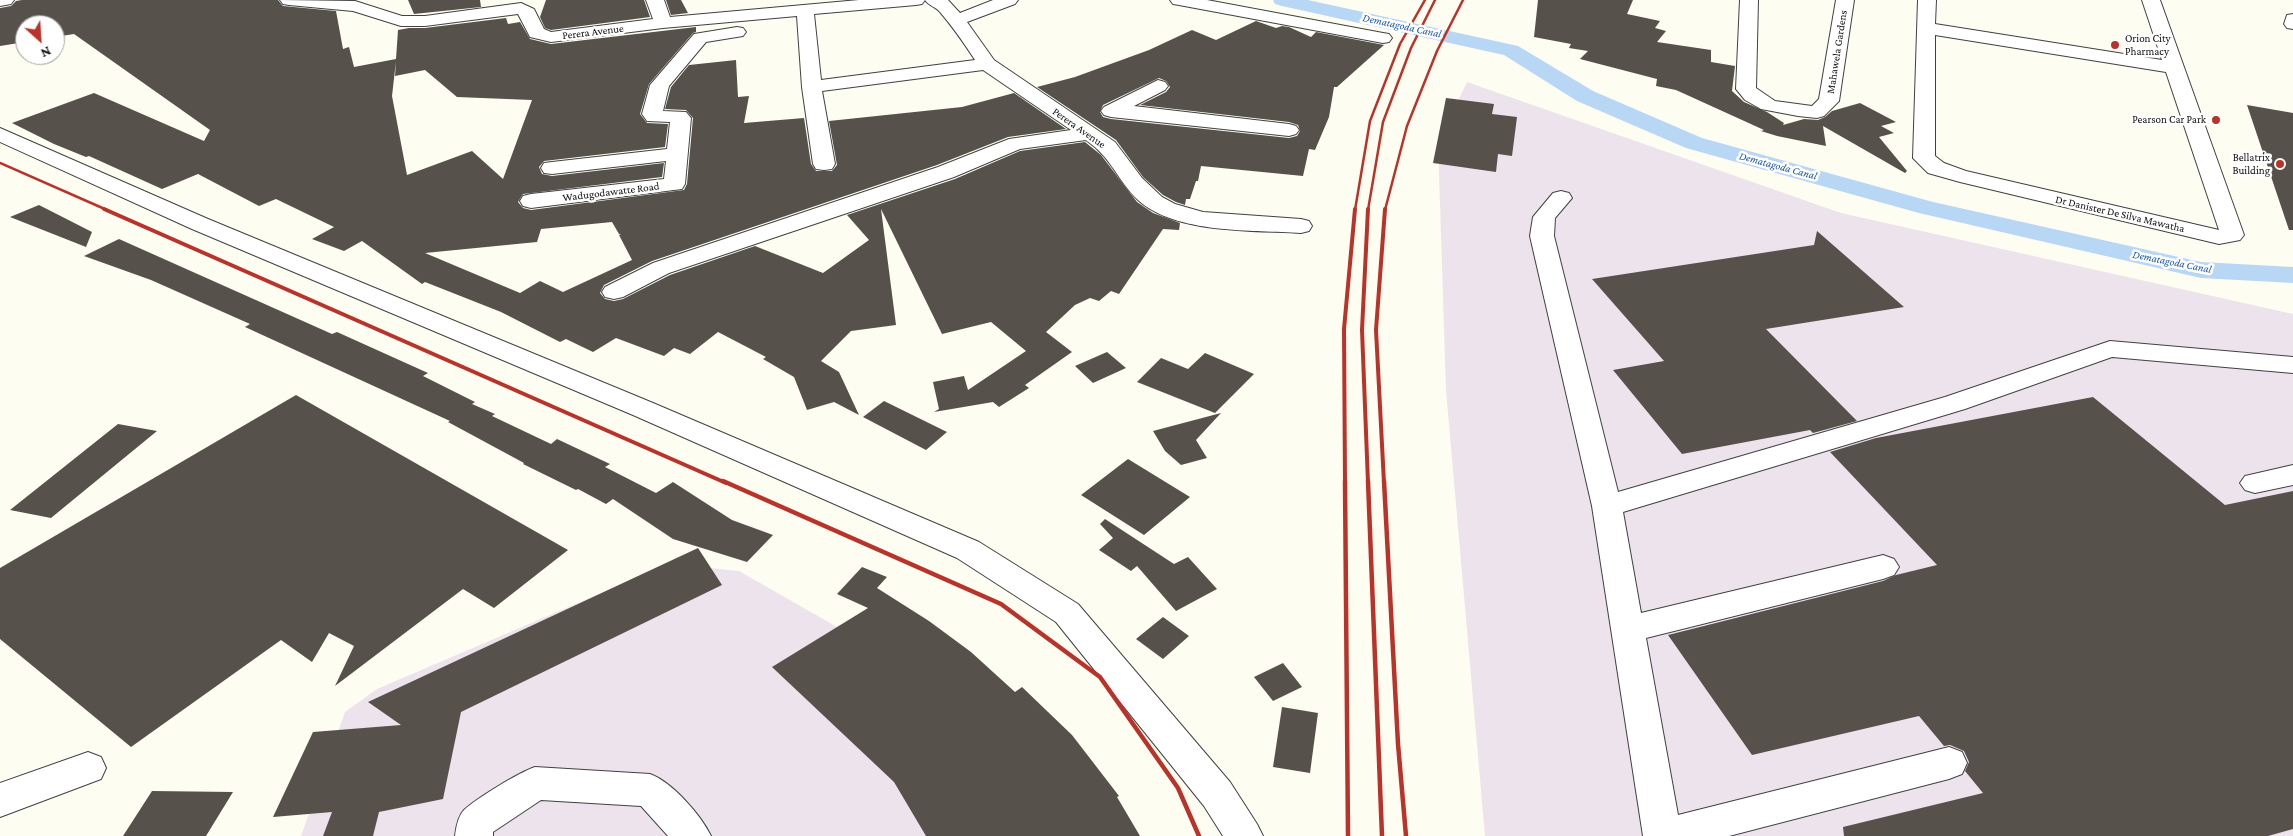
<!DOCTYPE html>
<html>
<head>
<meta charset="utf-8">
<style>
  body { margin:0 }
  #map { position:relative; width:2293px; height:836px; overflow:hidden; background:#fefdf1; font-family:"Crimson Pro",serif }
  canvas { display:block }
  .north { position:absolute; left:15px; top:15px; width:50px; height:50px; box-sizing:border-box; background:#fff; border:1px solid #9f9f9f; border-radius:50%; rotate:154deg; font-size:14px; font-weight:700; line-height:20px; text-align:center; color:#0e0e0e }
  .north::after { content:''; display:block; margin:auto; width:18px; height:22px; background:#ba332b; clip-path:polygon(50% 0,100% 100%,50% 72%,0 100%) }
</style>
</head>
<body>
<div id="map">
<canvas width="2293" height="836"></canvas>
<div class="north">N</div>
</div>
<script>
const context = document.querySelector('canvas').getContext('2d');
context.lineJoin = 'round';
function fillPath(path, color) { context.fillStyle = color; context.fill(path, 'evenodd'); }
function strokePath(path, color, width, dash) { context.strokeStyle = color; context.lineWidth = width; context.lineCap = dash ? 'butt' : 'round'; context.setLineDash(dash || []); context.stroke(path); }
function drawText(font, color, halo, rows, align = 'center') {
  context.font = font + ' "Crimson Pro",serif'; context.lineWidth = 5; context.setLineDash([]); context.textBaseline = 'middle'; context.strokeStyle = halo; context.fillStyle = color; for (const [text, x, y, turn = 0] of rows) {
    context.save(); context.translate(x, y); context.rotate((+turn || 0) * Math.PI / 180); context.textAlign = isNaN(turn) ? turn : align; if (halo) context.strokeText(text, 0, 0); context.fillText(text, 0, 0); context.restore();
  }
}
fillPath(new Path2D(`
  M 1467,82 L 1841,213 L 2293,314 L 2293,836 L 1485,836 L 1446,390 L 1438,142 Z
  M 669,564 L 739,571 L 865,643 L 1035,836 L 301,836 L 345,712 L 377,689 Z`), '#ede3ed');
fillPath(new Path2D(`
  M 1273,0 L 1308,0 L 1518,46 L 1593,91 L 1702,138 L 1933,202 L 2201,262 L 2293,267 L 2293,283 L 2201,278 L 1919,213 L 1686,148 L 1577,101 L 1504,55 L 1282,6 L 1275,4 Z`), '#b7d7f4');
fillPath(new Path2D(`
  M 278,0 L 283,6 L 336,11 L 343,49 L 349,47 L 354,67 L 396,59 L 398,30 L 409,28 L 425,28 L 506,18 L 508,24 L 520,22 L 530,39 L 551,44 L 696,27 L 696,32 L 693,33 L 649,84 L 640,114 L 647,123 L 668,124 L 665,147 L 544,161 L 539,167 L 542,174 L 552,176 L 664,163 L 662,177 L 523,194 L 518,202 L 523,208 L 531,210 L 684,190 L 687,184 L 693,118 L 686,110 L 665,109 L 671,87 L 689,65 L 736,60 L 738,97 L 749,96 L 744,123 L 804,118 L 811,164 L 816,171 L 832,171 L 837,165 L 829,121 L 962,107 L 1014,93 L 1066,129 L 1008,137 L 937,165 L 652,261 L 604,285 L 600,293 L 605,299 L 614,301 L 623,299 L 670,275 L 755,246 L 823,273 L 869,240 L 847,215 L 955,179 L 1020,151 L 1085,142 L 1101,155 L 1137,202 L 1153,213 L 1180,223 L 1179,230 L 1163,229 L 1119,294 L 1111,291 L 1099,301 L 1090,298 L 1075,305 L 1046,332 L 1072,352 L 1025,385 L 1029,388 L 999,407 L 993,402 L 934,412 L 939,409 L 933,382 L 964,376 L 968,390 L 1026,351 L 991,322 L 942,334 L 881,209 L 896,325 L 851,331 L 821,361 L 839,372 L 859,415 L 834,402 L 807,410 L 794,377 L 763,359 L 766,357 L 718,332 L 690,354 L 674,348 L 664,356 L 616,338 L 593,352 L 566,339 L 560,342 L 501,312 L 425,282 L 422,284 L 362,241 L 344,251 L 312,239 L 334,227 L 276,199 L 259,206 L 198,174 L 162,189 L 89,156 L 86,157 L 54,144 L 12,123 L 94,93 L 204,141 L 210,130 L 74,34 L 55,37 L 55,25 L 25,25 L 25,42 L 0,46 L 0,8 L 11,6 L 16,1 L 22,0 ZM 396,61 L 395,76 L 425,70 L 457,97 L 532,100 L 503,179 L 472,151 L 407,175 L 392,96 ZM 612,222 L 619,234 L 621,234 L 619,235 L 632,260 L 563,292 L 540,281 L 520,293 L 425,253 L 537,242 L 541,229 Z
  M 408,0 L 480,0 L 481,7 L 414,14 Z
  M 546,0 L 644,0 L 650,17 L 551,30 L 545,28 L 540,17 Z
  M 666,0 L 681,0 L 688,13 L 671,15 Z
  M 1538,0 L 1633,0 L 1627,14 L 1660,21 L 1655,28 L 1666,31 L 1657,42 L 1711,50 L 1711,62 L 1735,66 L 1732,91 L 1744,102 L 1767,112 L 1784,123 L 1783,125 L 1804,119 L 1818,120 L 1825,117 L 1832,111 L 1860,103 L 1896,122 L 1881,126 L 1894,133 L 1879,137 L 1907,171 L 1905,173 L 1823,126 L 1826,146 L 1777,136 L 1761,131 L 1764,130 L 1676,90 L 1656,86 L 1657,79 L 1580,59 L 1588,51 L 1569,48 L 1571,44 L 1534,37 Z
  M 1256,21 L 1276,28 L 1282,26 L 1289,27 L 1311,37 L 1316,32 L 1384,45 L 1337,87 L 1334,87 L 1329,117 L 1315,150 L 1309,149 L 1303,176 L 1201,166 L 1198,181 L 1196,181 L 1190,199 L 1186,199 L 1185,205 L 1176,202 L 1163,195 L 1143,177 L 1116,140 L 1037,87 L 1075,77 L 1149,50 L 1192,30 L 1216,40 ZM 1159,78 L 1166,81 L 1170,87 L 1166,92 L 1140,105 L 1289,122 L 1298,125 L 1300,131 L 1297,136 L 1289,138 L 1111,119 L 1103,117 L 1100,112 L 1103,105 Z
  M 1446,98 L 1494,104 L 1492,114 L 1517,117 L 1512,156 L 1498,154 L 1496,172 L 1433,163 Z
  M 2247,105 L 2293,113 L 2293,230 L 2289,230 Z
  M 39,205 L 92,232 L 86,247 L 10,217 Z
  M 1817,231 L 1904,307 L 1766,329 L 1857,421 L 1813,433 L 1810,430 L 1682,454 L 1613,370 L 1664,361 L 1592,279 L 1814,245 Z
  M 119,239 L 332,334 L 337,332 L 428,373 L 423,376 L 475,402 L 472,404 L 495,414 L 492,416 L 551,444 L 557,439 L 610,464 L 605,467 L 656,493 L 673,482 L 732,520 L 773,535 L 747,562 L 673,539 L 613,499 L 606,504 L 578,489 L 576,490 L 523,464 L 524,463 L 448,422 L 450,421 L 245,327 L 250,324 L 151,280 L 84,256 Z
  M 1107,352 L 1126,368 L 1093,383 L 1075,366 Z
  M 1205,353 L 1254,374 L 1215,413 L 1137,382 L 1161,358 L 1188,369 Z
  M 296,395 L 568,550 L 494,608 L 463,589 L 335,686 L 354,646 L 329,633 L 312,662 L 281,640 L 131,747 L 0,639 L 0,568 Z
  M 2093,397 L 2225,505 L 2293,491 L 2293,829 L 2268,836 L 1844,836 L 1843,827 L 1983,793 L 1965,771 L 1969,762 L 1964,751 L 1950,745 L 1944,746 L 1919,716 L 1752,755 L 1668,635 L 1883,581 L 1896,575 L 1937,565 L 1830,452 L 1876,438 Z
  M 884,401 L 947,432 L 926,450 L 863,417 Z
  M 1221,413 L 1196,440 L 1207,458 L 1181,465 L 1165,451 L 1153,431 Z
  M 118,424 L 157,431 L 51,518 L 10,510 Z
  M 1128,459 L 1190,497 L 1144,535 L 1081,495 Z
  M 1105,519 L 1174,564 L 1188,557 L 1217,589 L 1176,611 L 1137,566 L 1131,571 L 1099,550 L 1113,538 L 1100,524 Z
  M 698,548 L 722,585 L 461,712 L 443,799 L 379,812 L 373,836 L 323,836 L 332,812 L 273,817 L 313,732 L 401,725 L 368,702 Z
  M 862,567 L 887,577 L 877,588 L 929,621 L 971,652 L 1015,692 L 1022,687 L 1072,735 L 1119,796 L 1117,797 L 1140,836 L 926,836 L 894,782 L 772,667 L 868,608 L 837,594 Z
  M 1163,617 L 1189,636 L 1163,659 L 1136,639 Z
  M 1283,663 L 1302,687 L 1273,701 L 1254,677 Z
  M 1282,707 L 1318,713 L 1310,773 L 1273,767 Z
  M 152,791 L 233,792 L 206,836 L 123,836 Z`), '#57514b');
const minor = new Path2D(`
  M 0,0 L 14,0 L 11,4 L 0,6 Z
  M 280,0 L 355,1 L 402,16 L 425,16 L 521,3 L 534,9 L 544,29 L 551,32 L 653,19 L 646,0 L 664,0 L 670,17 L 859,0 L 925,0 L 922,4 L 916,5 L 814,14 L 821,80 L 975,60 C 964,43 953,27 940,12 C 936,7 929,6 925,0 L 948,0 L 960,13 L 993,0 L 1018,0 L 1015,4 L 967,22 L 994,60 L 1115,142 L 1142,178 L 1162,197 L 1175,204 L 1203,212 L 1301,219 L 1309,221 L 1312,226 L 1309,231 L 1301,233 C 1254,230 1175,234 1138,200 C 1117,180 1112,158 1086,140 L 1020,149 L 954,177 L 669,273 L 623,297 L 614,299 L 605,297 L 602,292 L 605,287 L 653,263 L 938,167 L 1009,139 L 1071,130 L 983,70 L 822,91 L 835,164 L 832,169 L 824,170 L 816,169 L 813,164 L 802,87 L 797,16 L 663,28 L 551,42 L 530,37 L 518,14 L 425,26 L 401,26 L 353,11 L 289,5 L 283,4 Z
  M 1170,0 L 1207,0 L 1383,33 L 1389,34 L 1392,38 L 1389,42 L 1383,43 L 1179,5 L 1173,4 Z
  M 1740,0 L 1758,0 L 1756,88 L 1775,101 L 1812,106 L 1819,99 L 1836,0 L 1854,0 L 1839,101 L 1824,116 L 1817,118 L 1798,116 L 1761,109 L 1745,100 L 1736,89 Z
  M 1918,0 L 1936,0 L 1935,24 L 2162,60 L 2142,0 L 2160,0 L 2244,235 L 2240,240 L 2219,244 L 1960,182 L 1928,173 L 1913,158 ZM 1935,35 L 2166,72 L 2219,230 L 1966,171 L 1944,163 L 1935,156 Z
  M 2293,14 L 2293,29 L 2287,28 L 2284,24 L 2287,15 Z
  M 737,27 L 743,28 L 746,32 L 743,36 L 706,42 L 669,86 L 663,111 L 686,112 L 691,118 L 685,184 L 682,189 L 531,208 L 523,206 L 520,201 L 523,196 L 531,194 L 664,179 L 666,161 L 552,174 L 544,173 L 541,168 L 544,163 L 552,162 L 667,149 L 670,122 L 647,121 L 642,114 L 650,85 L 694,34 Z
  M 1158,80 L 1165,82 L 1168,86 L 1165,90 L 1134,106 L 1289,124 L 1296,126 L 1299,130 L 1296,134 L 1289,136 L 1111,117 L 1104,115 L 1101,111 L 1104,107 Z
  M 0,128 L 208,219 L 653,403 L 979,542 L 1078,604 L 1230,782 L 1257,824 L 1263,836 L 1223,836 L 1204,806 L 1056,622 L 957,558 L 633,415 L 192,229 L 0,142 Z
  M 1561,191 L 1569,193 L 1572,198 L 1555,218 L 1554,236 L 1618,492 L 1945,397 L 2110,341 L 2293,357 L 2293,373 L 2112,357 L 1965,409 L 1623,512 L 1641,613 L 1883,555 L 1894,559 L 1899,567 L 1894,575 L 1883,579 L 1646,638 L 1678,815 L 1949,747 L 1962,752 L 1967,763 L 1962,774 L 1949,779 L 1729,836 L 1643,836 L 1592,506 L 1530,236 L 1533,217 L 1553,193 Z
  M 2293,465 L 2293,485 L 2255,493 L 2245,490 L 2240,483 L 2245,476 Z
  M 88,752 L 101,757 L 106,768 L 101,779 L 0,817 L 0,783 Z
  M 535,767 L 650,774 C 672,782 701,815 711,836 L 668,836 L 641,806 L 541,800 L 493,832 L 493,836 L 455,836 C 456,828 458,816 464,810 C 477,798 518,773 535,767 Z`);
strokePath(minor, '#414141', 2);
fillPath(minor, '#fff');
strokePath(new Path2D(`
  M 0,163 L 107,210
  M 1355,210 L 1370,121 L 1400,44 L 1425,0
  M 1368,210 L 1383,122 L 1411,48 L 1435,0
  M 1385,210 L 1407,126 L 1437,51 L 1463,0`), '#ba332b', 2.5);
strokePath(new Path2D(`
  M 104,209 L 726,483
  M 1368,209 L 1362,330 L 1368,483
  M 1345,483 L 1344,329 L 1355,209
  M 1384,483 L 1376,330 L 1385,209`), '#ba332b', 4);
strokePath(new Path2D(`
  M 723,481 L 1001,604 L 1100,677 L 1178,788 L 1199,836
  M 1345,481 L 1348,836
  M 1368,481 L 1382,836
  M 1384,481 L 1398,744 L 1406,836`), '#ba332b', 4.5);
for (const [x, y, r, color] of [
  [2115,45,5,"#ba332b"],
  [2216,120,5,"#ba332b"],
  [2280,164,5,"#ba332b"]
]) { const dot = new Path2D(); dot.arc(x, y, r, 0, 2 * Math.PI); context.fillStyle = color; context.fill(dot); strokePath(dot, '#fff', 2); }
drawText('italic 11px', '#1c579c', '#fff', [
  ["Dematagoda Canal",1402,26,12],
  ["Dematagoda Canal",1778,166,15],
  ["Dematagoda Canal",2172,262,11]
]);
drawText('11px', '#0e0e0e', '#fff', [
  ["Perera Avenue",593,32,-7],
  ["Mahawela Gardens",1837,52,-81],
  ["Perera Avenue",1079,128,35],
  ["Wadugodawatte Road",611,192,-7],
  ["Dr Danister De Silva Mawatha",2120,214,13]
]);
drawText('11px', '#0e0e0e', '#fff', [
  ["Orion City",2125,39,"left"],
  ["Pharmacy",2125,52,"left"],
  ["Pearson Car Park",2206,120],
  ["Bellatrix",2270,158],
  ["Building",2270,171]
], 'right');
</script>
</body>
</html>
